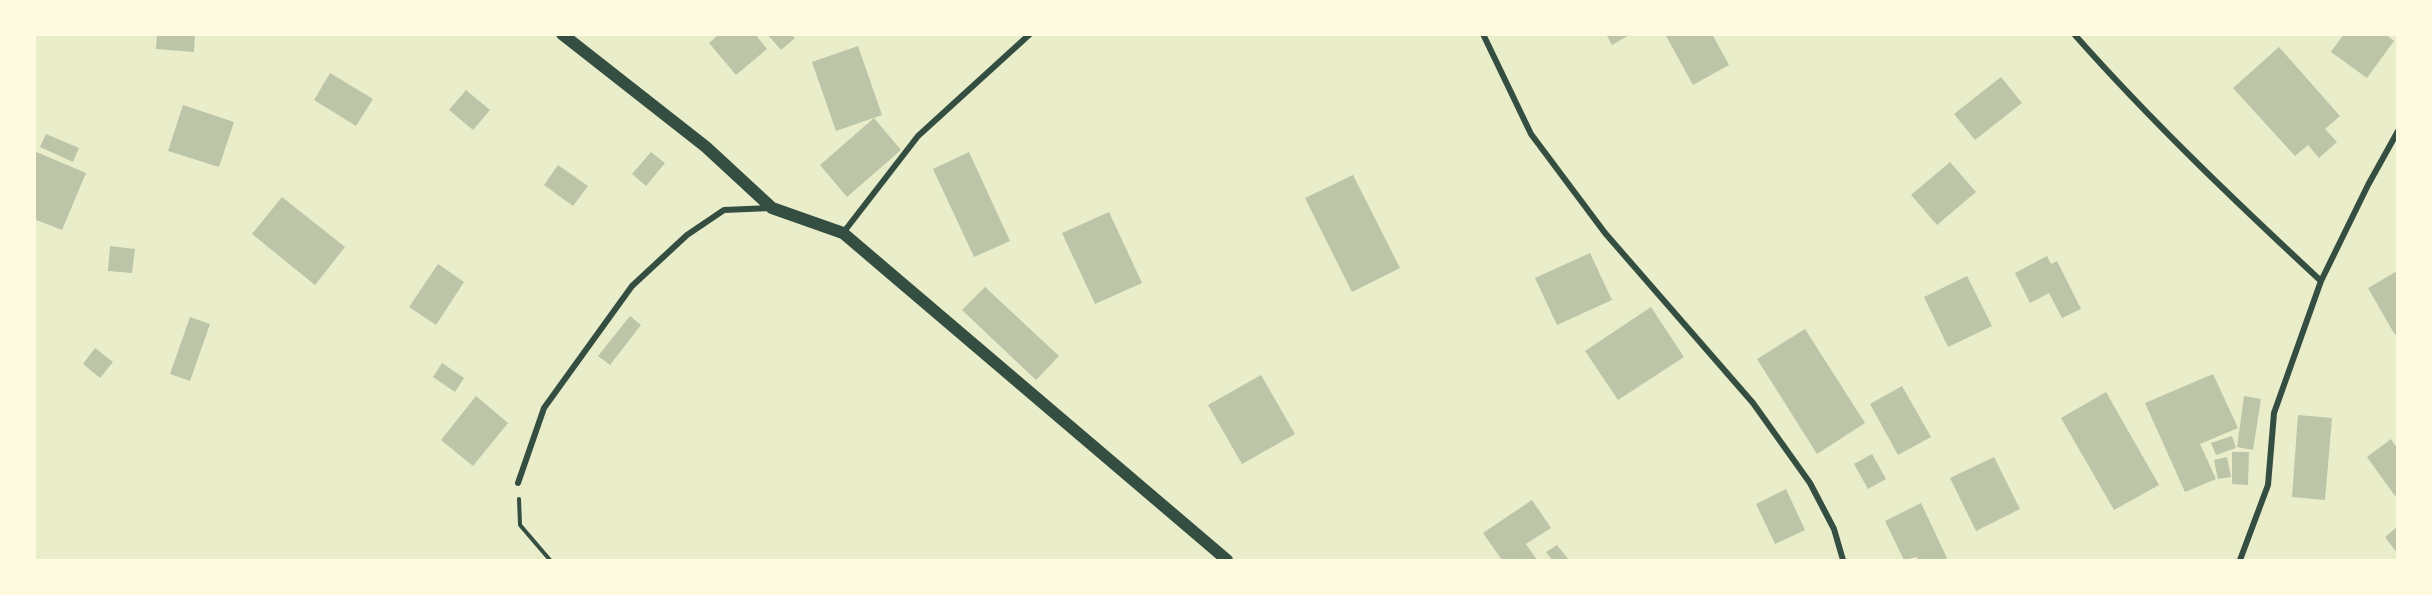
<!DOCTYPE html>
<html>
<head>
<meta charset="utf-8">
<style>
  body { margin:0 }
  #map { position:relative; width:2432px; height:595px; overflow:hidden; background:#e9edc9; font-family:"PT Sans Narrow",sans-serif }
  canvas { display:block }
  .frame { position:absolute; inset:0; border:36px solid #fefae0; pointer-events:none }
</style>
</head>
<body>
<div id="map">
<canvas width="2432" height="595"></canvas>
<div class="frame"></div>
</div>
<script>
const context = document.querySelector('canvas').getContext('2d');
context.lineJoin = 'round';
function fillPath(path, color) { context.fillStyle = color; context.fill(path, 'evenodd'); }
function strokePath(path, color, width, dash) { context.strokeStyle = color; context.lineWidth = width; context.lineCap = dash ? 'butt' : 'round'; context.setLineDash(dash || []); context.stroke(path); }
fillPath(new Path2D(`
  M 157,34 L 195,34 L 194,52 L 156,49 Z
  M 719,34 L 755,34 L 767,49 L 736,75 L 709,43 Z
  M 767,34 L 791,34 L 795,38 L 781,50 Z
  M 1606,34 L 1631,34 L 1612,45 Z
  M 1665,34 L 1712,34 L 1729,65 L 1693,85 Z
  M 2344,34 L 2385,34 L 2394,41 L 2367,78 L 2331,52 Z
  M 858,46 L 882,115 L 836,131 L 812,62 Z
  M 2279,47 L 2340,116 L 2325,129 L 2337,142 L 2319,158 L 2308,145 L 2295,156 L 2233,88 Z
  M 330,73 L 373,99 L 356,126 L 314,100 Z
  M 2001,77 L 2022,103 L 1975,140 L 1954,114 Z
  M 466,90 L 490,110 L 473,130 L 449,110 Z
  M 183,105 L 234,122 L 219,167 L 168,151 Z
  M 874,118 L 901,150 L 847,197 L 820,165 Z
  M 46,134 L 79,148 L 73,162 L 40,147 Z
  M 34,151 L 86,173 L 62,230 L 34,219 Z
  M 651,152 L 665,163 L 646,186 L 632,174 Z
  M 969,152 L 1010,241 L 974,257 L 933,169 Z
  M 1950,162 L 1976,192 L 1937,225 L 1911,195 Z
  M 558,165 L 588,186 L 573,206 L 544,185 Z
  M 1353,175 L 1400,268 L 1352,292 L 1305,198 Z
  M 282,197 L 345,247 L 315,285 L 252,234 Z
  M 1109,212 L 1142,283 L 1095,304 L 1062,233 Z
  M 110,246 L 135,249 L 132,273 L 108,271 Z
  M 1590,253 L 1612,300 L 1557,325 L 1535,278 Z
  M 2047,256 L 2051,264 L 2057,261 L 2081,309 L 2062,318 L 2049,293 L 2030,303 L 2015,273 Z
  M 438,264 L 464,282 L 436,325 L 409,307 Z
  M 2397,271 L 2397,333 L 2395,335 L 2368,288 Z
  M 1967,276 L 1992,326 L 1948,347 L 1924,297 Z
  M 985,287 L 1059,356 L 1036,380 L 962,310 Z
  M 1651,307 L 1684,357 L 1618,400 L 1585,351 Z
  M 630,316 L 641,325 L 610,365 L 598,356 Z
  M 190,317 L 210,324 L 190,381 L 170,374 Z
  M 1805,329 L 1865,423 L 1817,454 L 1757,359 Z
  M 95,348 L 113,362 L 100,378 L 83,364 Z
  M 442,363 L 464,378 L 455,392 L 433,377 Z
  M 2213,374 L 2238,428 L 2200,444 L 2216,479 L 2185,492 L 2145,403 Z
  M 1261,375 L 1295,434 L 1242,464 L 1208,405 Z
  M 1902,386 L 1931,437 L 1898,455 L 1870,404 Z
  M 2106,392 L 2159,485 L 2114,510 L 2061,418 Z
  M 476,396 L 508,423 L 473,466 L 441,440 Z
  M 2244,396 L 2261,399 L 2253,450 L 2237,447 Z
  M 2298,415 L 2332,418 L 2325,500 L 2292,497 Z
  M 2232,436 L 2236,448 L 2216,455 L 2211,443 Z
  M 2391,439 L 2397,448 L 2397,494 L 2395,496 L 2367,457 Z
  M 2232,452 L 2249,452 L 2248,485 L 2232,484 Z
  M 1872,454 L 1886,479 L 1868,489 L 1854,464 Z
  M 1994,457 L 2020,509 L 1976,531 L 1950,478 Z
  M 2227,457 L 2231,477 L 2218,479 L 2214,460 Z
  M 1786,489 L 1805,530 L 1775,544 L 1756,504 Z
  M 1532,500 L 1551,528 L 1526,544 L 1537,560 L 1502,560 L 1483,533 Z
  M 1921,503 L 1947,558 L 1943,560 L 1918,560 L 1917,557 L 1904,560 L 1885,521 Z
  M 2397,527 L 2397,553 L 2385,537 Z
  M 1557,545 L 1569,560 L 1552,560 L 1546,552 Z`), '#bcc5a7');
strokePath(new Path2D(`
  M 519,499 L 520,525 L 550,560`), '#344e41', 4);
strokePath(new Path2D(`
  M 1483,34 L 1531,134 L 1605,233 L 1753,403 L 1810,483 L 1834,529 L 1843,560
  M 2074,34 C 2151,121 2236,202 2321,281
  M 843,233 L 918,136 L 1030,34
  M 518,483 L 544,408 L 632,286 L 687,235 L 724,210 L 771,208
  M 2240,560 L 2268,485 L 2274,413 L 2321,281 L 2368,185 L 2398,131`), '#344e41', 6);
strokePath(new Path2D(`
  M 562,34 L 706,147 L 772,208 L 843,233 L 1227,560`), '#344e41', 12);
</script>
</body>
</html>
